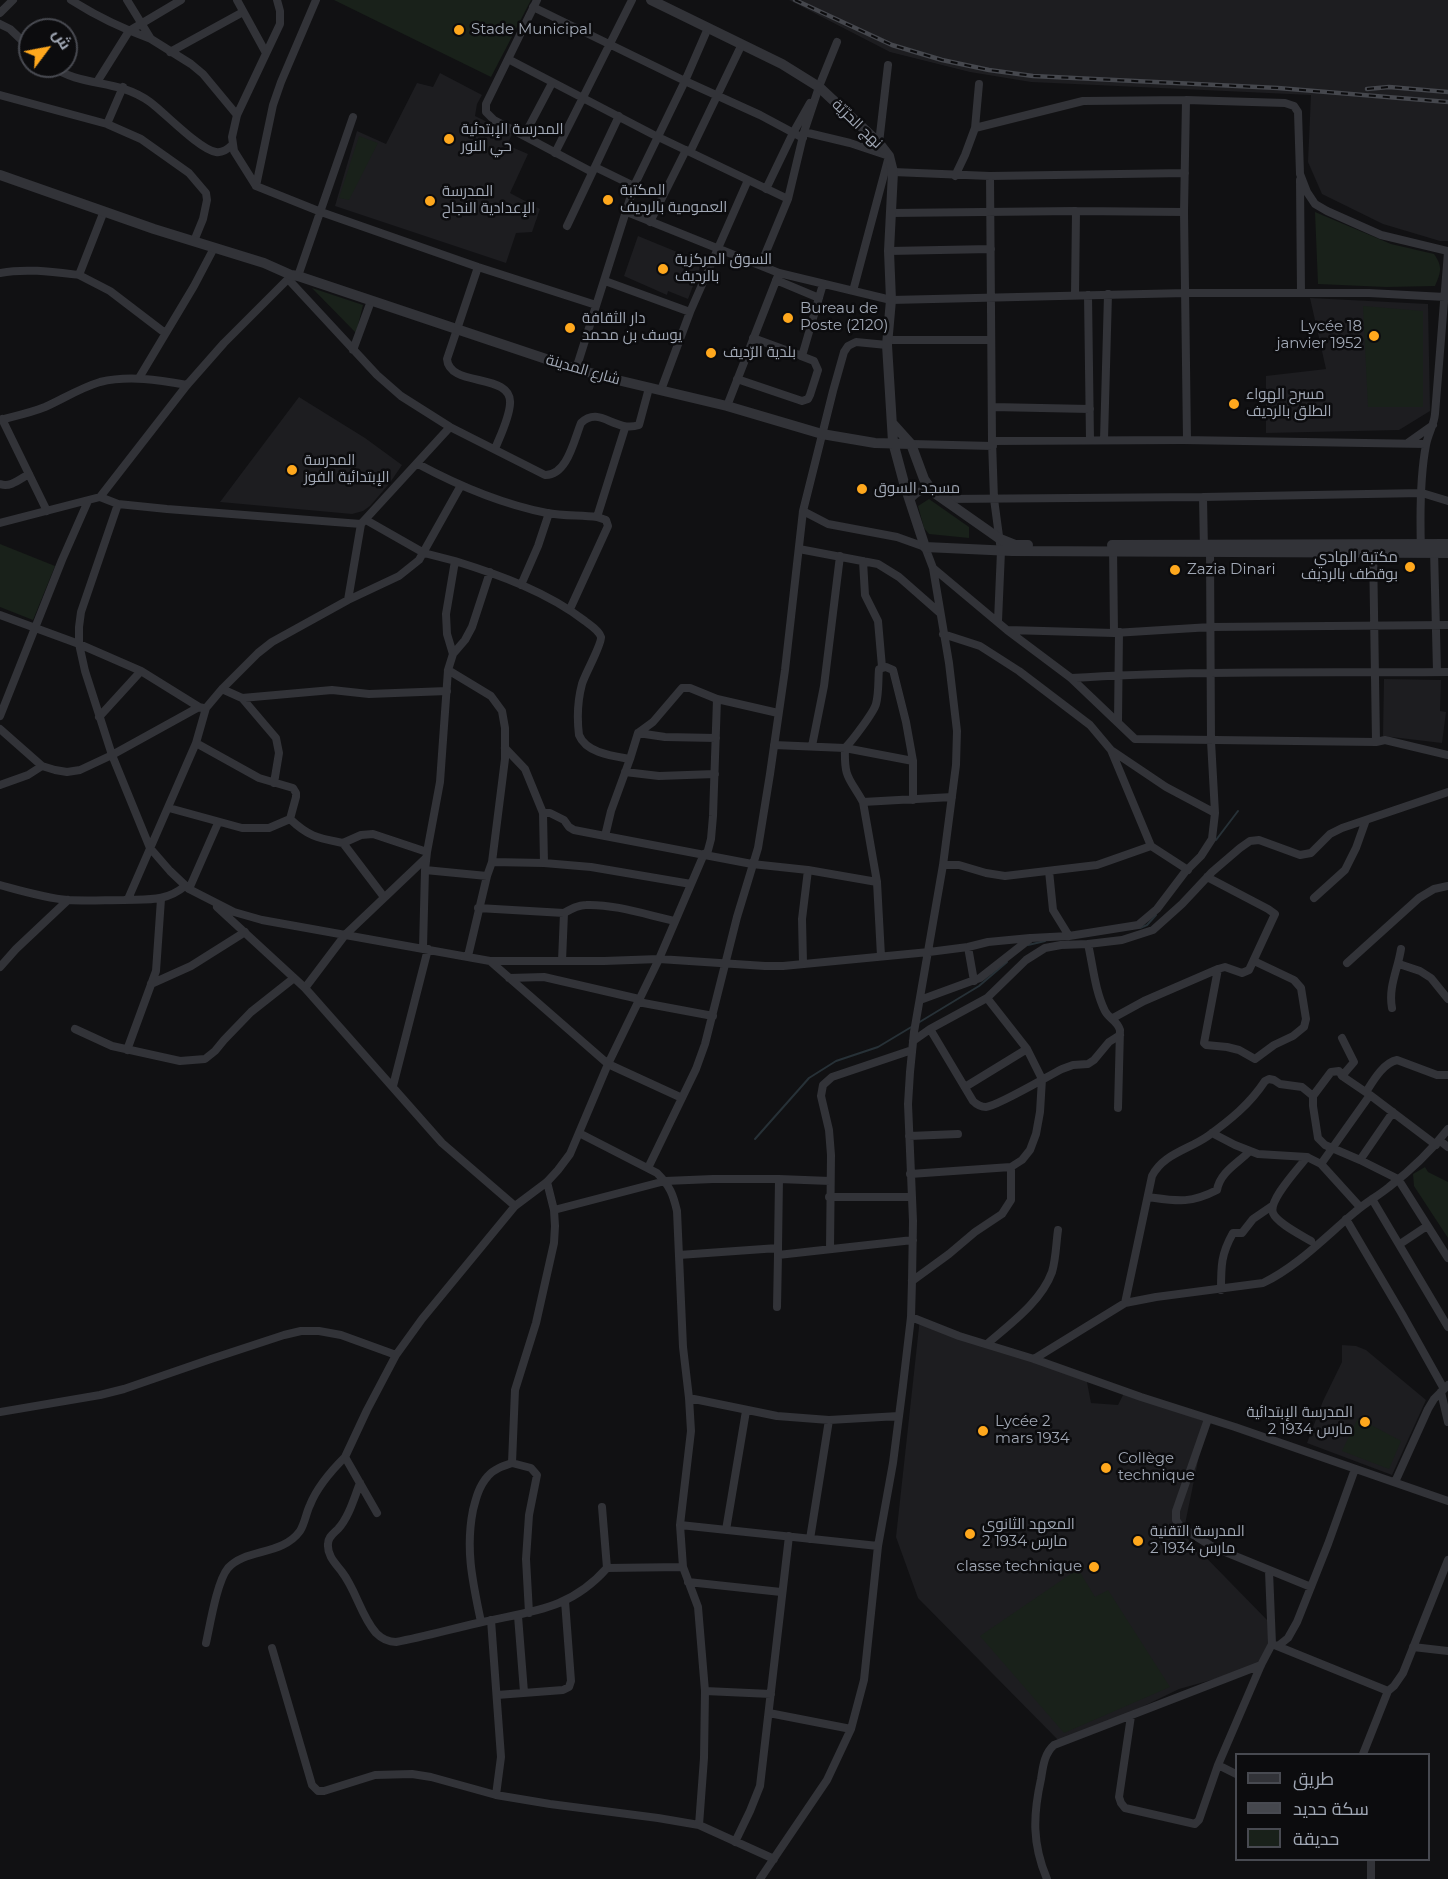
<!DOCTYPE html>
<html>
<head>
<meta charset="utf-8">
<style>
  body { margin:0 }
  #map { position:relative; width:1448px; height:1879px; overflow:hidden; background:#111113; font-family:Montserrat,Cairo,sans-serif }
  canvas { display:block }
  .legend { position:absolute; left:1235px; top:1753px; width:195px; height:108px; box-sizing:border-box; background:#0c0c0e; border:2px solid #484a51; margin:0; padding:8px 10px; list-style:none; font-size:18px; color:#a1a8b5 }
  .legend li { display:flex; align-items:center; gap:12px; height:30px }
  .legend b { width:30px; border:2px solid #484a51 }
  .north { position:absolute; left:18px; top:18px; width:60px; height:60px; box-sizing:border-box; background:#0c0c0e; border:2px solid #484a51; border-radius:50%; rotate:58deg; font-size:16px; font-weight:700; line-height:24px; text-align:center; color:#a1a8b5 }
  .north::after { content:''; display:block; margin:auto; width:21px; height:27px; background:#ffa81d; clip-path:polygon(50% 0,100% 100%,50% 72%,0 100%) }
</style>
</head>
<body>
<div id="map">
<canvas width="1448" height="1879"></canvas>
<ul class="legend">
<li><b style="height:8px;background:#323338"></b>طريق</li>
<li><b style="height:8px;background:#45474d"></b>سكة حديد</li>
<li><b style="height:16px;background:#19211a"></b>حديقة</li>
</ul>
<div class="north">ش</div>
</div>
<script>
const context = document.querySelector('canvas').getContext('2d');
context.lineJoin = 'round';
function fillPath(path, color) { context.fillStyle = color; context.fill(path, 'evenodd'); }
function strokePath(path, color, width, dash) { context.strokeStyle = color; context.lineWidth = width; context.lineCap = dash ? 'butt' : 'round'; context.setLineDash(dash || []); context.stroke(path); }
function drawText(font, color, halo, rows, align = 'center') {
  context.font = font + ' Montserrat,Cairo,sans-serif'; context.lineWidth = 5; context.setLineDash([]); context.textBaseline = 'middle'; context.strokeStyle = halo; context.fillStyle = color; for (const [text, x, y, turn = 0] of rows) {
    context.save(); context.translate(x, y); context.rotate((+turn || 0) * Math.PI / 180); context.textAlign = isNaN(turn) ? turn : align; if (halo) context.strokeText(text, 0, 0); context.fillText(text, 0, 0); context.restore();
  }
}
fillPath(new Path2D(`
  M 789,0 L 1448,0 L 1448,241 L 1440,241 L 1383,224 L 1322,194 L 1308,162 L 1311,95 L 1031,82 L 970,72 L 890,52 Z
  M 440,73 L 482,95 L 477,104 L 475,116 L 512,134 L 507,145 L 528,154 L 510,193 L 540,209 L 532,232 L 516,233 L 506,263 L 335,206 L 357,131 L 386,144 L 417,83 L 433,87 Z
  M 638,236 L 682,254 L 682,257 L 688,259 L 692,258 L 702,262 L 688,299 L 668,291 L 667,295 L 624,276 Z
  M 1310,298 L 1428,304 L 1430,411 L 1399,430 L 1266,433 L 1266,376 L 1326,369 Z
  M 299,397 L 365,438 L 402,465 L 389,484 L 370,506 L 363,511 L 352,514 L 220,502 Z
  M 1384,679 L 1441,680 L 1440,711 L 1446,712 L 1442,743 L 1383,736 Z
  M 920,1318 L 1086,1377 L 1091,1403 L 1118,1405 L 1125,1391 L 1206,1422 L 1183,1534 L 1269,1622 L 1270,1641 L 1258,1667 L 1179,1689 L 1063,1745 L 918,1598 L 896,1537 Z
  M 1342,1345 L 1356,1346 L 1366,1350 L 1426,1400 L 1392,1475 L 1307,1443 L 1323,1401 L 1342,1362 Z`), '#1d1d20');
fillPath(new Path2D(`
  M 334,0 L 531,0 L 491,77 Z
  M 359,136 L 378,143 L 349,200 L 339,198 Z
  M 1315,212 L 1391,244 L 1434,254 C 1443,267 1441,272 1435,286 L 1386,287 L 1318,284 Z
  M 312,288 L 363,305 L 356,333 Z
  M 1363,306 L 1423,311 L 1423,407 L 1368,407 Z
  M 929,499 L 969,527 L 969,538 L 929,534 L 924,528 L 918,506 Z
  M 0,544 L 55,566 L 33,620 L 0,607 Z
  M 1425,1167 L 1428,1172 L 1448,1182 L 1448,1238 L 1414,1186 L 1413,1174 Z
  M 1358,1418 L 1401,1441 L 1389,1469 L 1342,1451 Z
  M 1078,1569 L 1095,1597 L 1108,1590 L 1170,1687 L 1064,1733 L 980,1636 Z`), '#19211a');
strokePath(new Path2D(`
  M 1216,840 L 1238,811
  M 1140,928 L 1147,925 L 1156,915
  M 1028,945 L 1045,941
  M 918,1023 L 979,986 L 1007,962
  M 755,1139 L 809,1078 L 836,1061 L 878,1047 L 913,1026`), '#273137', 2);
strokePath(new Path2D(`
  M 71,0 C 96,16 123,29 151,39
  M 127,0 L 151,39 L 191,64 L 203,74 L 237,115
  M 237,0 L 266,53
  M 277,0 L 280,11 L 280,24 L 237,115 L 232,137 L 234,151 L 256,186 L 321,212 L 478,267 L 596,305
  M 537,0 L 486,104 L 486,112 L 494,120 L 592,172
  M 533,7 L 685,81 L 760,115 L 803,138
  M 0,13 L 13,0
  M 0,24 L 10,29 L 30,48
  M 170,52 L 243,12
  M 508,59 L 652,134 L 788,199
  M 51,66 C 83,88 117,78 150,102 C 165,113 200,150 216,152 C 223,153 228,149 232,145
  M 97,82 L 129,31 L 181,0
  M 818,89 L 837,42
  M 0,95 L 107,124 L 141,139 L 189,173 L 206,193 L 207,200 L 203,219 L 194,241
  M 1186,100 L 1184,212 L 1187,440
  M 107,124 L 123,87
  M 975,128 L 979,84
  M 804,132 L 850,143 L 889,156 L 853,291
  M 524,136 L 552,83
  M 879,143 L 888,65
  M 690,152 L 742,44
  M 555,153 L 632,0
  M 595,167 L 634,186
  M 893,172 L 990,176 L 1185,173
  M 955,176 L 965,155 L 975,128 L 1083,101 L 1186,100 L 1285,103 L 1294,106 L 1298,112 L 1300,174 L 1307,192 L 1315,204 L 1327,211 L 1381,235 L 1448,251
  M 990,176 L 992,441 L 994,499 L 1001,551 L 998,621
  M 1300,180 L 1301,293
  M 256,186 L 273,105 L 281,82 L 316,0
  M 766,189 L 793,133 L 810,103
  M 104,211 L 79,275 L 110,291 L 165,333
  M 627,212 L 779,273 L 891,300 L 1186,293 L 1369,293 L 1445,297
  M 891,213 L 1076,211 L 1184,212
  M 650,222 L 686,150
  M 567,226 L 619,116
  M 889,251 L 991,249
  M 761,264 L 788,199 L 804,132 L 819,87
  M 478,267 L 447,359 C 449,388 513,372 510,404 C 509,419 500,436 495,449
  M 0,273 C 26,268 54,272 79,275
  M 298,276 L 353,117
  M 288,279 L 377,375 L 401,396 L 450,427 L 545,475 C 567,476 574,440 581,423 C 600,405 614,433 639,425 L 649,388
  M 776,280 L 819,298
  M 605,281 L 690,312
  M 1075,295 L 1076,211
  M 1088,295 L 1090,440
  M 753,338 L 802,356 L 823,284
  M 887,340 L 991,340
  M 353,350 L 371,301
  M 576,369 L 634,186 L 685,81 L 708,28
  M 139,378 L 194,286 L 214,248
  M 737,379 L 802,401 L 808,399 L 810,395 L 818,370 L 814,361 L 801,356
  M 661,390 L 690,312 L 748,180
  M 727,406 L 779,273
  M 992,407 L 1090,409
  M 2,419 L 47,511
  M 0,420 C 15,416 30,413 45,407 C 63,399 80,388 100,382 C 129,375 159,380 187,385
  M 1104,440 L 1108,294
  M 992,441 L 1183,440 L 1426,444
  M 1409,442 L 1433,425
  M 911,444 L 993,446
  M 418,464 C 459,486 501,504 547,513 C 563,516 581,515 597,517
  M 0,484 C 10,488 20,479 29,474
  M 100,497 L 187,385 L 224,343 L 291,276
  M 1203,497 L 1204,551
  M 944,499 L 1203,497 L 1422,493 L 1448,501
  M 910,500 C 917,491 922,489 933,492
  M 118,504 L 81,612 L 79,627 L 79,644 L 85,671 L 112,755 L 150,848 L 170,871 L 189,889 L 234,912 L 262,920 L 490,961 L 608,1064 L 682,1098
  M 366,520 L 424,553 L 455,561 L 446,614 L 447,634 L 453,654 L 448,670 L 440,782 L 427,852 L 425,870
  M 0,523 L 100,497 L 118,504 L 167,509 L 361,524 L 450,427
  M 1113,546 L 1114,633
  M 1373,547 L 1376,742
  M 1210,548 L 1211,741 L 1215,813
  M 799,549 L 878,564 L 899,577 L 940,613
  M 1434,549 L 1437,672
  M 1421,550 C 1420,518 1420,476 1426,445 C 1428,434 1434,425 1435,414 L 1448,252
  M 863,561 L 865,595 L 878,621 L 882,667
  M 933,568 L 1007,630 L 1071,678 L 1135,739 L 1376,742 L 1385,740 L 1448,755
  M 521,585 L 538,546 L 549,513
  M 348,600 L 399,576 L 419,560 L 460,487
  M 570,609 L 608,526 L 606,520 L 597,517 L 625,428
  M 0,615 L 79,644 L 141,671 L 199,707 L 203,708
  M 1008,630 L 1114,633 L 1211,627 L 1448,625
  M 453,654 L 465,640 L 472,627 L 490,572
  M 448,670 L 491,696 L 502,711 L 505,728 L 505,759 L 492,862
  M 1071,678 C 1196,670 1322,673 1448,672
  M 222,689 L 242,698 L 276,738 L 279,753 L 274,783
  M 242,698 L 332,690 L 369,694 L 447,691
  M 0,716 L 62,560 L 88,501
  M 99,717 L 141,671
  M 1118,722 L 1119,632
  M 0,729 L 42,766 L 55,770 L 67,772 L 80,770 L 112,755 L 199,707
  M 638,733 L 665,737 L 716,738
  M 196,743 L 259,778 L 293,788 L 296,793 L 296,797 L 290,819 C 309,837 318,838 343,843 L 384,897
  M 774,745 L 845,748 L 913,761
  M 812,746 L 824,686 L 840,556
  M 505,748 L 525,769 L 543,813
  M 630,759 L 638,733 L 653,722 L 682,688 L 690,688 L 717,699 L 778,713
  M 625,772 L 659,776 L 715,774
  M 0,785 L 28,775 L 42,766
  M 863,802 C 849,777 844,779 845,748 C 852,741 874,712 876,704 C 879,693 878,680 879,669 L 886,667 L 893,670 L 906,722 L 913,761 L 913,800
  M 169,808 L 242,828 L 269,828 L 290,819
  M 605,836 L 752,864 L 808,870 L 877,882
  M 343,843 L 361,835 L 373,834 L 427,852
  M 1151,846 L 1188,870
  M 707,854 L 711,839 L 713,816 L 717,699
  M 544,863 L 591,867 L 691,884
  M 943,865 L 959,865 L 986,873 L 1005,876 L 1097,865 L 1151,846 L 1111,750
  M 1049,871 L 1053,910 L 1069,936
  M 0,885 C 22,891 45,898 68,900 C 86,901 105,900 124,900 C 147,899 166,902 185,886
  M 189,889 L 218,823
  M 1314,898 L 1345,870 L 1356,848 L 1366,820
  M 128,899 L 196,743 L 206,708 L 222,689 L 258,653 L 272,642 L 348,600 L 361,524
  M 217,907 L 305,988 L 442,1143 L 515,1206
  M 478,908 L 564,913 C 571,909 578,905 586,905 C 615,904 647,915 675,921
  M 1088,944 C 1093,966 1095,991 1105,1011 C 1109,1019 1117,1020 1120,1030 L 1118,1108
  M 968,947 L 974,981
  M 423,948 L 425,870 L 487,876 L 492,862 L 544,863 L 543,813 L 550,813 L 564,820 L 569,827 L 574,830 L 605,836 L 611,811 L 630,759 C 613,756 586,753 579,735 C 577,719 578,699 582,684 C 585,674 602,644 601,637 C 599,630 590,625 585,621 C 547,592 500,575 455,561
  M 468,956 L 487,876
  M 881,956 L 877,882 L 863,802 L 952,797
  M 490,961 L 604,961 L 659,959 L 765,966 L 783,966 L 929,952 L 968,947 L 988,942 L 1030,938
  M 562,961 L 564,913
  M 803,963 L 802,919 L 808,870
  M 1347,963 L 1419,898 L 1434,889 L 1448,886
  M 1399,964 L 1420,971 L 1431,978 L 1448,999
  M 0,967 L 16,949 L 68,900
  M 1218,969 L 1204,1043 L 1206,1045 L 1227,1047 L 1239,1050 L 1255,1059 L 1274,1045 L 1293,1036 L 1304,1027 L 1306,1019 L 1301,988 L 1294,980 L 1254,961
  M 509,978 L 544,977 L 639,999
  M 151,984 L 191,966 L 245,932
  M 305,988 L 345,935 L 426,858
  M 920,1000 L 980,978 L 1031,938 L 1069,936 L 1138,925 L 1157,909 L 1185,872 L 1201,856 L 1212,839 L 1215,813 L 1166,787 L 1111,750 L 1090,725 L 1019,671 L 980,646 L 943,634
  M 638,1002 L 713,1016
  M 1392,1008 C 1388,987 1398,969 1401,949
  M 1113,1018 L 1144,1001 L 1218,969 L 1225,967 L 1242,973 L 1249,970 L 1275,914 L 1268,909 L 1207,877
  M 75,1029 L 112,1046 L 180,1061 L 205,1059 L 215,1051 L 224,1040 L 251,1012 L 294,978
  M 930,1029 L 973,1101 C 977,1105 980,1107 986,1107 C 998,1106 1048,1076 1062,1069 L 1073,1065 L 1088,1064 L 1094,1060 L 1109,1042 L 1120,1035
  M 1342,1038 L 1354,1062 L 1342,1076 L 1339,1071 L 1331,1072 L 1313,1096 L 1313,1106 L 1318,1138 L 1325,1145 L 1360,1160 L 1398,1179 L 1448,1258
  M 913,1041 L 930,1029 L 987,998 L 1026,960 L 1045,948 L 1061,945 L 1088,944 L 1122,940 L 1153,930 L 1182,904 L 1212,872 L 1240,848 L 1250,841 L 1259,840 L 1300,855 L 1311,853 L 1330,834 L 1342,828 L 1448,792
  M 127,1050 L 156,971 L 161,899
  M 1342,1076 L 1370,1095 L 1436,1145
  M 393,1086 L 428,949
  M 965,1087 L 1027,1049
  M 1366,1092 C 1373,1081 1383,1063 1397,1060 L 1437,1075 L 1448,1075
  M 579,1133 L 657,1173 C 670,1186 673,1194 677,1211 L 683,1347 L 689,1398 L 777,1416 L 829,1420 L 899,1416
  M 1212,1133 L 1235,1145 L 1258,1154 L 1307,1157
  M 909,1136 L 958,1134
  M 1439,1140 L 1448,1147
  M 1360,1160 L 1393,1112
  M 1321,1164 L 1370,1095
  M 648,1168 L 696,1069 L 705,1044 L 737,917 L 758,848 L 770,774 L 785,670 L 803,511 L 833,391 L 844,352 L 848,346 L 856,342 L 887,345
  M 910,1174 L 1011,1167
  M 779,1179 L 830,1181
  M 829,1197 L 911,1197
  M 1148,1197 C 1177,1201 1190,1204 1217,1190 C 1220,1172 1238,1163 1250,1151
  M 1372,1199 L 1448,1327
  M 554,1210 L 665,1181 L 713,1179 L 779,1179 L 778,1248
  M 1346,1219 L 1402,1314 L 1444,1389
  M 1311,1241 C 1301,1235 1277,1223 1273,1213 C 1268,1200 1299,1168 1307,1157 L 1321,1164 L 1360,1207
  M 1400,1244 L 1427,1226
  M 830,1249 L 831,1155 L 829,1130 L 821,1096 L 823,1085 L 832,1077 L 912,1050
  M 679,1255 L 778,1248 L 778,1255 L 913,1240
  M 912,1281 L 949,1254 L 975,1232 L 1002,1214 L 1011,1200 L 1011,1167 L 1022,1160 L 1030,1150 L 1036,1134 L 1040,1112 L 1042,1079 L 1027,1049 L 987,998
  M 1221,1290 C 1221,1266 1221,1254 1233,1233 L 1242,1233 L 1253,1219 L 1272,1206
  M 1125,1303 L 1152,1176 C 1163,1154 1188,1150 1208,1136 C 1230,1120 1250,1104 1265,1081 L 1269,1079 L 1274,1080 L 1280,1084 L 1302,1087 L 1313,1096
  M 777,1307 L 778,1255
  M 911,1317 L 959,1336 L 1034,1359 L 1141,1397 L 1235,1427 L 1448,1501
  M 987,1344 C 1010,1324 1041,1302 1052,1272 C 1056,1259 1056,1244 1058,1230
  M 1034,1359 L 1125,1303 L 1156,1297 L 1263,1283 C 1298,1266 1325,1237 1355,1212 C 1365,1203 1378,1196 1389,1187 C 1411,1170 1431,1151 1448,1129
  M 1441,1392 L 1448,1422
  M 0,1412 L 100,1395 L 124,1389 L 211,1359 L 284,1335 L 301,1331 L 319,1331 L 341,1335 L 396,1355
  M 1208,1419 L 1176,1511 L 1176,1520 L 1181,1527 L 1213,1547 L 1311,1587
  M 512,1463 L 531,1468 L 537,1475 L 529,1515 L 526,1559 L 529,1613
  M 1395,1482 L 1428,1409 L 1434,1399 L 1448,1385
  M 360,1483 C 354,1498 349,1517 338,1529 C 333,1534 328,1537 328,1544 C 327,1556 336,1564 342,1572 C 356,1590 361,1616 376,1633 C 382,1639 388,1642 396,1642 C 424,1637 451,1629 478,1623 C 530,1611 569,1611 607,1568 L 683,1567 L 680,1525 L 691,1431 L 689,1398
  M 602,1507 L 607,1568
  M 377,1513 L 345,1457 L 367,1410 L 396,1355 L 422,1319 L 515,1206 L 547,1182 L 558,1170 L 570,1154 L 608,1064 L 659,959 L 704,854
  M 680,1525 L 878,1546
  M 726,1530 L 746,1411
  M 810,1539 L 829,1420
  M 683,1567 L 698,1607 L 705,1691 L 704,1758 L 699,1825
  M 688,1582 L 781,1592
  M 518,1616 L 524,1692
  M 491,1620 L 501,1757 L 496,1795
  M 481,1622 C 473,1583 465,1550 473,1510 C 476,1498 479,1486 488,1476 C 494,1469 503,1466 512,1463 L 515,1390 L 536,1323 L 554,1243 L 555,1226 L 554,1210 L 547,1182
  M 206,1643 C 210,1625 217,1581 228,1568 C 246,1548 282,1556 300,1531 C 305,1523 306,1513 310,1505 C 317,1487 331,1471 345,1457
  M 1272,1644 L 1388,1691 L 1394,1686 L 1403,1673 L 1448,1560
  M 1278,1646 L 1288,1638 L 1297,1622 L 1328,1544 L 1355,1469
  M 1413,1647 L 1448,1651
  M 272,1648 L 312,1785 L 318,1791 L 324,1791 L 375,1775 L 412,1774 L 431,1777 L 496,1795 L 550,1804 L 658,1818 L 699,1825 L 774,1859
  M 705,1691 L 771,1694
  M 497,1695 L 563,1690 L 569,1687 L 571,1681 L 565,1601
  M 769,1713 L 851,1729
  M 1131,1716 L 1119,1797 L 1121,1803 L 1125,1808 L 1195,1824 L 1199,1820 L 1218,1765
  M 1363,1754 L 1388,1691
  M 1236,1774 L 1218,1765 L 1261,1665 L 1272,1644 L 1269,1571
  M 735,1842 L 750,1811 L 760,1786 L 789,1536
  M 1371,1860 L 1371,1879
  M 760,1879 L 827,1780 L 851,1729 L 864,1680 L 878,1546 L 893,1463 L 903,1385 L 911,1317 L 912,1281 L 913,1221 L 908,1104 L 910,1072 L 914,1032 L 943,865 L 956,765 L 957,731 L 949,663 L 933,568 L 925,547 L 897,537 L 828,524 L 803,511
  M 1047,1879 C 1032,1844 1033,1815 1041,1779 C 1043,1767 1044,1754 1054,1745 L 1261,1665`), '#323338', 8);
strokePath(new Path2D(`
  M 651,0 L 782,64 L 819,87 L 879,143 L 889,156 L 893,172 L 889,251 L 891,300 L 887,345 L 893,442 L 904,483 L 925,547 L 1012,551 L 1448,553
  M 0,175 L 154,229 L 264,263 L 291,275 L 298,276 L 576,369 L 613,379 L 727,406 L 822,434 L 875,443 L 911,444
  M 893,424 L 911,444 L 924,479 L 933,492 L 1000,539 L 1015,545 L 1028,545
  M 1112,545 L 1448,544`), '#323338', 10);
const rail = new Path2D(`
  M 795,0 L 892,45 L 942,60 L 989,70 L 1033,76 L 1278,88 L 1448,102
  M 1367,89 L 1389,87 L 1448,92`);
strokePath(rail, '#45474d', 4.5);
strokePath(rail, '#0c0c0e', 2, [7]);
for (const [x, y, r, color] of [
  [459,30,6,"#ffa81d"],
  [449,139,6,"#ffa81d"],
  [608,200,6,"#ffa81d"],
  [430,201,6,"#ffa81d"],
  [663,269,6,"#ffa81d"],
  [788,318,6,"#ffa81d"],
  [570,328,6,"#ffa81d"],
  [1374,336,6,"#ffa81d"],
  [711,353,6,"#ffa81d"],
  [1234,404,6,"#ffa81d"],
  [292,470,6,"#ffa81d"],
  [862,489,6,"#ffa81d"],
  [1410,567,6,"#ffa81d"],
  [1175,570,6,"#ffa81d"],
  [1365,1422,6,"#ffa81d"],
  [983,1431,6,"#ffa81d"],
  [1106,1468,6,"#ffa81d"],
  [970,1534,6,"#ffa81d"],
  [1138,1541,6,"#ffa81d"],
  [1094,1567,6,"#ffa81d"]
]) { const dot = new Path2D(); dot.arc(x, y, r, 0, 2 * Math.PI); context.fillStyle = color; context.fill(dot); strokePath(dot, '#0c0c0e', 2); }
drawText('15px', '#a1a8b5', '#0c0c0e', [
  ["Stade Municipal",471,30],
  ["المدرسة الإبتدئية",461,130],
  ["حي النور",461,147],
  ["المكتبة",620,191],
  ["العمومية بالرديف",620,208],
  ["المدرسة",442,192],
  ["الإعدادية النجاح",442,209],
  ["السوق المركزية",675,260],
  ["بالرديف",675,277],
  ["Bureau de",800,309],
  ["Poste (2120)",800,326],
  ["دار الثقافة",582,319],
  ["يوسف بن محمد",582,336],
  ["Lycée 18",1362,327,"right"],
  ["janvier 1952",1362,344,"right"],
  ["بلدية الرّديف",723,353],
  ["مسرح الهواء",1246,395],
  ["الطلق بالرديف",1246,412],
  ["المدرسة",304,461],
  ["الإبتدائية الفوز",304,478],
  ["مسجد السوق",874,489],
  ["مكتبة الهادي",1398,558,"right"],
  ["بوقطف بالرديف",1398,575,"right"],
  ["Zazia Dinari",1187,570],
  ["المدرسة الإبتدائية",1353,1413,"right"],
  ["2 مارس 1934",1353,1430,"right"],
  ["Lycée 2",995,1422],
  ["mars 1934",995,1439],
  ["Collège",1118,1459],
  ["technique",1118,1476],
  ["المعهد الثانوي",982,1525],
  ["2 مارس 1934",982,1542],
  ["المدرسة التقنية",1150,1532],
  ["2 مارس 1934",1150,1549],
  ["classe technique",1082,1567,"right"]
], 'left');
drawText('15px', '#a1a8b5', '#0c0c0e', [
  ["نهج الحرّيّة",857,124,44],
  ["شارع المدينة",583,370,16]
]);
</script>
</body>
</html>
